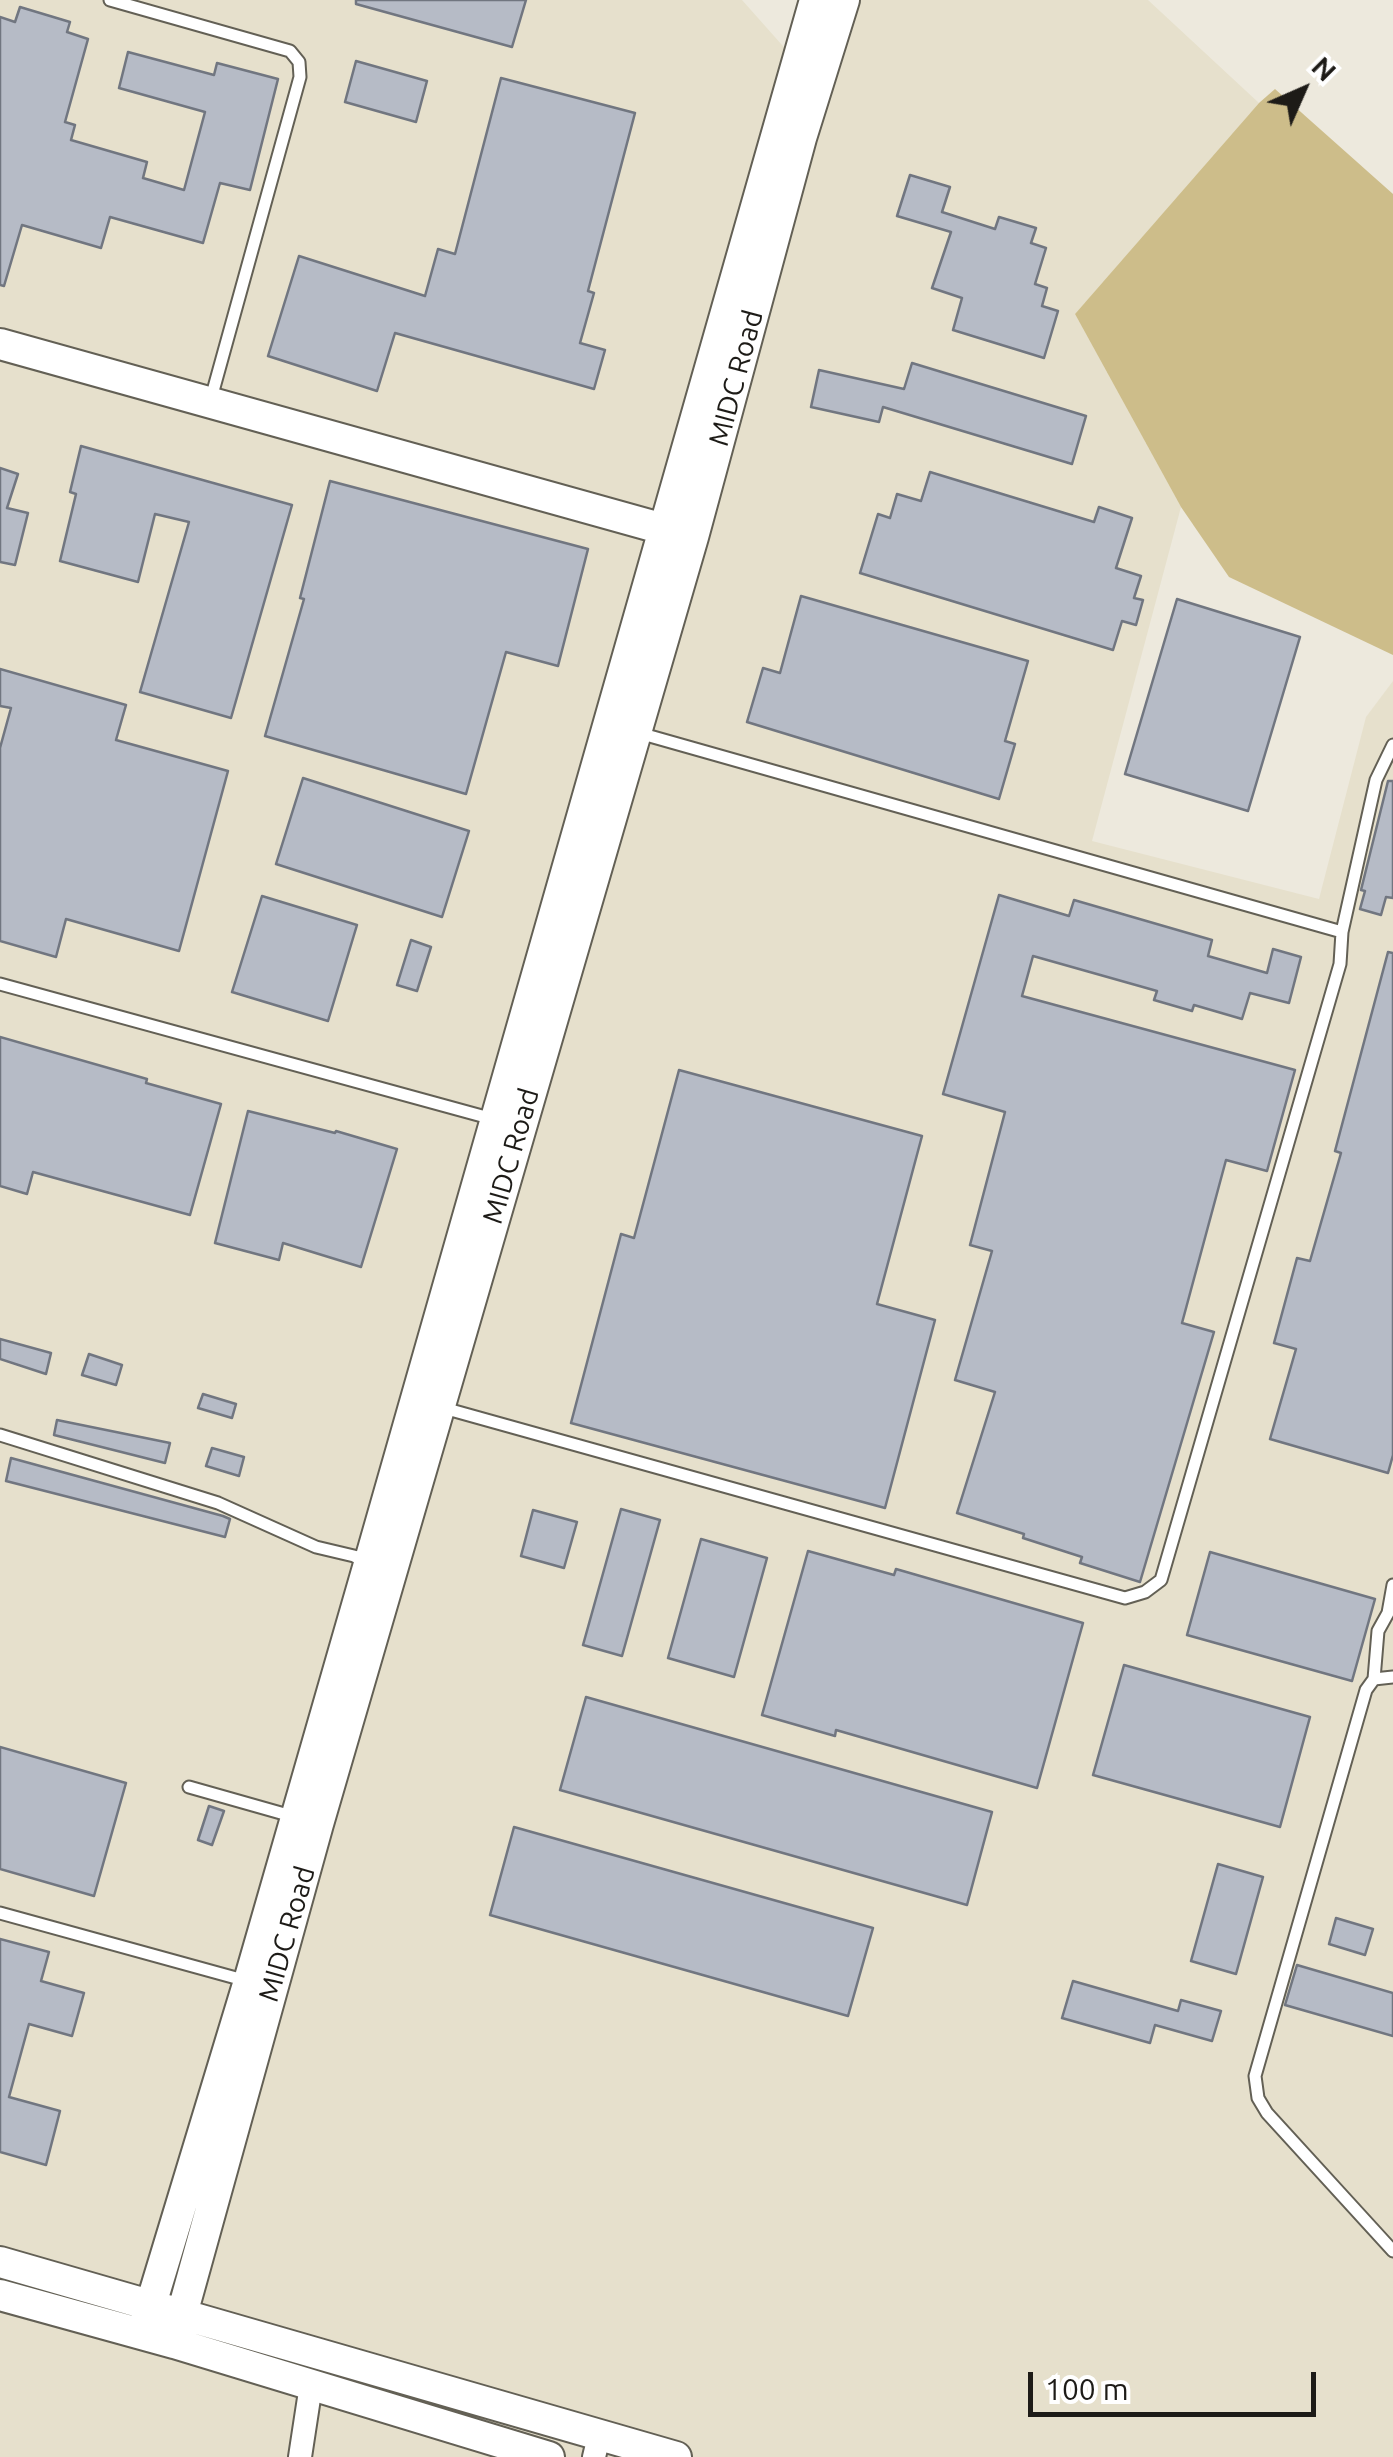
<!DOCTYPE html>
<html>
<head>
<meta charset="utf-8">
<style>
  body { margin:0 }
  #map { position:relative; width:1393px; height:2457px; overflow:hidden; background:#ede9dd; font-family:Ubuntu,sans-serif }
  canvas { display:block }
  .north { position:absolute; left:1253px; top:40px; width:100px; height:100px; -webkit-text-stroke:8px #fff; paint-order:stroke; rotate:45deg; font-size:28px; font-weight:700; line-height:40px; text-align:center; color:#1d1b17 }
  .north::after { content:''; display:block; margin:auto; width:35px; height:45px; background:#1d1b17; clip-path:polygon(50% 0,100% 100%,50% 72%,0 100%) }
  .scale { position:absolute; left:1028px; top:2372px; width:288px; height:45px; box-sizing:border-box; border:5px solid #1d1b17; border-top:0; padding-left:12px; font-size:30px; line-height:35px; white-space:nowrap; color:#1d1b17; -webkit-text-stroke:8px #fff; paint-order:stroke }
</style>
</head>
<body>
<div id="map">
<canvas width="1393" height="2457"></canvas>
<div class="north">N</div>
<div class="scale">100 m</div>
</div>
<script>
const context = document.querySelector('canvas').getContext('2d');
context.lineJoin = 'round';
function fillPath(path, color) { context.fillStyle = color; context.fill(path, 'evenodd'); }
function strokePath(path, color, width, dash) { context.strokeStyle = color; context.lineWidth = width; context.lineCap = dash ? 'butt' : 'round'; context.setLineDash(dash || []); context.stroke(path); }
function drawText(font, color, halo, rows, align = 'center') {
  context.font = font + ' Ubuntu,sans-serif'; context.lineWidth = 8; context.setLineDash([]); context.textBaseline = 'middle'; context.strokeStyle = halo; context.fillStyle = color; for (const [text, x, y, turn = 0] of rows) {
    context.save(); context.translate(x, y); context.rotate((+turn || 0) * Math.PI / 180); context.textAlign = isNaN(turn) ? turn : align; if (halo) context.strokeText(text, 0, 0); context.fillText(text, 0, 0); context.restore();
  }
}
fillPath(new Path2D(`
  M 0,0 L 742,0 L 790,54 L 850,0 L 1148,0 L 1259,103 L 1075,314 L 1181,507 L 1092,841 L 1319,899 L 1366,717 L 1393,681 L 1393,2457 L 0,2457 Z`), '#e6e0cc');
fillPath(new Path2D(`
  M 1275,89 L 1393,194 L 1393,655 L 1229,577 L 1181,507 L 1075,314 L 1259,103 Z`), '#cdbd8a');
const building = new Path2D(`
  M 356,0 L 526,0 L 512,47 L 356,4 Z
  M 20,7 L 70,22 L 67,32 L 88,39 L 65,122 L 75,125 L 71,140 L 147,162 L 143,178 L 184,190 L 205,112 L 119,88 L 128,52 L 214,75 L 217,63 L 278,79 L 250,190 L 220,183 L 203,243 L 110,217 L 101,248 L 22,225 L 4,286 L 0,285 L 0,17 L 15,22 Z
  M 356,61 L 427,81 L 416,122 L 345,102 Z
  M 501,78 L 635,113 L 588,291 L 594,293 L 580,343 L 605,350 L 594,389 L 395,333 L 377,391 L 268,356 L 299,256 L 425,296 L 438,249 L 455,254 Z
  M 910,175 L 950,187 L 942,212 L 995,229 L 999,217 L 1036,228 L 1031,243 L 1046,248 L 1035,284 L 1047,288 L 1042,306 L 1058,311 L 1044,358 L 953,330 L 962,298 L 932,288 L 951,232 L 897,216 Z
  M 912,363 L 1086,416 L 1072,464 L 883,407 L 879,422 L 811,407 L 819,370 L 904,389 Z
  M 81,446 L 292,505 L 231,718 L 140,692 L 189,522 L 155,514 L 138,582 L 60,561 L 76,494 L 70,492 Z
  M 0,468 L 18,474 L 7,508 L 28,513 L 15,565 L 0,562 Z
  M 930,472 L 1094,522 L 1099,507 L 1132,518 L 1116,568 L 1141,576 L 1134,598 L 1143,600 L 1136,625 L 1122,621 L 1113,650 L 860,573 L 878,514 L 890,518 L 897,494 L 921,501 Z
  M 330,481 L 588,549 L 558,666 L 506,652 L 466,794 L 265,736 L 304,599 L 300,598 Z
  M 801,596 L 1028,661 L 1005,741 L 1015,744 L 999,799 L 747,722 L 763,668 L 780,673 Z
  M 1177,599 L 1300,637 L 1248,811 L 1125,774 Z
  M 0,669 L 126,705 L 116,740 L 228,771 L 179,951 L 66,919 L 56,957 L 0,941 L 0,748 L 11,708 L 0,706 Z
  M 303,778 L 469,831 L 442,917 L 276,864 Z
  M 1388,781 L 1393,781 L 1393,898 L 1386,897 L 1381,915 L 1360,909 L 1365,891 L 1361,890 Z
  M 999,895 L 1069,916 L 1074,900 L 1212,940 L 1208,956 L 1267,973 L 1273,949 L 1301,957 L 1289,1003 L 1250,993 L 1242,1019 L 1194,1005 L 1192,1011 L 1154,1000 L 1157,991 L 1033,956 L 1022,996 L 1295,1070 L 1267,1171 L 1226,1160 L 1182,1323 L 1214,1332 L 1140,1582 L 1080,1563 L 1082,1557 L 1023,1538 L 1024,1534 L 957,1513 L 995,1392 L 955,1380 L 992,1251 L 970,1245 L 1005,1112 L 943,1094 Z
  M 262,896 L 357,925 L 328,1021 L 232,992 Z
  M 411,940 L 431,947 L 417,991 L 397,985 Z
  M 1388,952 L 1393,953 L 1393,1455 L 1388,1473 L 1270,1439 L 1296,1349 L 1274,1343 L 1297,1258 L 1310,1261 L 1341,1153 L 1335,1151 Z
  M 0,1037 L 147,1079 L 146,1083 L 221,1104 L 190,1215 L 33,1172 L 27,1194 L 0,1186 Z
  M 679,1070 L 922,1136 L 877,1304 L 935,1320 L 885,1508 L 571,1423 L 621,1234 L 634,1238 Z
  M 248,1111 L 335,1133 L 336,1131 L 397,1149 L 361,1267 L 283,1243 L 279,1260 L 215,1243 Z
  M 0,1339 L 51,1353 L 46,1374 L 0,1359 Z
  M 89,1354 L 122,1365 L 116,1385 L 82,1375 Z
  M 203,1394 L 236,1404 L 232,1418 L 198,1408 Z
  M 57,1420 L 170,1443 L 165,1463 L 54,1435 Z
  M 212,1448 L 244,1457 L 239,1476 L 206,1466 Z
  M 11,1458 L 223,1516 L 230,1519 L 225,1537 L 6,1481 Z
  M 621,1509 L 660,1520 L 622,1656 L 583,1645 Z
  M 533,1510 L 577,1522 L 564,1568 L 521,1556 Z
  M 701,1539 L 767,1558 L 734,1677 L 668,1658 Z
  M 808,1551 L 894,1575 L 896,1569 L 1083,1623 L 1037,1788 L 836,1730 L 835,1736 L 762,1715 Z
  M 1210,1552 L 1375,1599 L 1352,1681 L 1187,1635 Z
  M 1124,1665 L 1310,1717 L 1280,1827 L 1093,1775 Z
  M 586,1697 L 992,1812 L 967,1905 L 560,1790 Z
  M 0,1747 L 126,1783 L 94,1896 L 0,1869 Z
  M 209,1806 L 224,1811 L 212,1845 L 198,1840 Z
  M 514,1827 L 873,1928 L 848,2016 L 490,1915 Z
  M 1218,1864 L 1263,1877 L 1236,1974 L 1191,1961 Z
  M 1336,1918 L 1373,1929 L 1365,1955 L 1329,1944 Z
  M 0,1939 L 49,1952 L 41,1981 L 84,1993 L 72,2036 L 29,2024 L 9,2097 L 60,2111 L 46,2165 L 0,2152 Z
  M 1297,1965 L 1393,1993 L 1393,2036 L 1285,2005 Z
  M 1073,1981 L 1178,2011 L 1181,2000 L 1221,2011 L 1212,2041 L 1155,2025 L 1150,2043 L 1062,2018 Z`);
fillPath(building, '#b6bbc6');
strokePath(building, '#717680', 2.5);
const lane = new Path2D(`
  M 110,0 L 290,51 L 299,62 L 300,77 L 210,402
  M 1342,932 L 1376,780 L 1393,745
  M 0,984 L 493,1119
  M 440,1407 L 1125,1598 L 1145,1592 L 1161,1580 L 1340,964 L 1342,932 L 639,733
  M 0,1435 L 218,1503 L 316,1547 L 354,1556 L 368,1563
  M 1393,1677 L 1374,1679 L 1366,1690 L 1255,2076 L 1258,2098 L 1267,2113 L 1393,2251
  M 1374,1679 L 1378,1631 L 1388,1613 L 1393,1585
  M 189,1787 L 295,1817
  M 0,1913 L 247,1981`);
const street = new Path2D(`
  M 300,2457 L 311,2385
  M 594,2457 L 599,2436`);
const secondary = new Path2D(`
  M 0,344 L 685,535
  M 0,2262 L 676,2457
  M 0,2295 L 174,2343 L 549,2457
  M 142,2334 L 249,1981 L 369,1564 L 815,0
  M 174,2343 L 318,1824 L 693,537 L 801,138 L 844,0`);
strokePath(lane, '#636055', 15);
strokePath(street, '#636055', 26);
strokePath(secondary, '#636055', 34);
strokePath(lane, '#fff', 11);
strokePath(street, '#fff', 22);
strokePath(secondary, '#fff', 30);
drawText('28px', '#1d1b17', '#fff', [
  ["MIDC Road",736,378,-75],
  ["MIDC Road",511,1156,-74],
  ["MIDC Road",287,1934,-74]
]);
</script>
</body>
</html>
